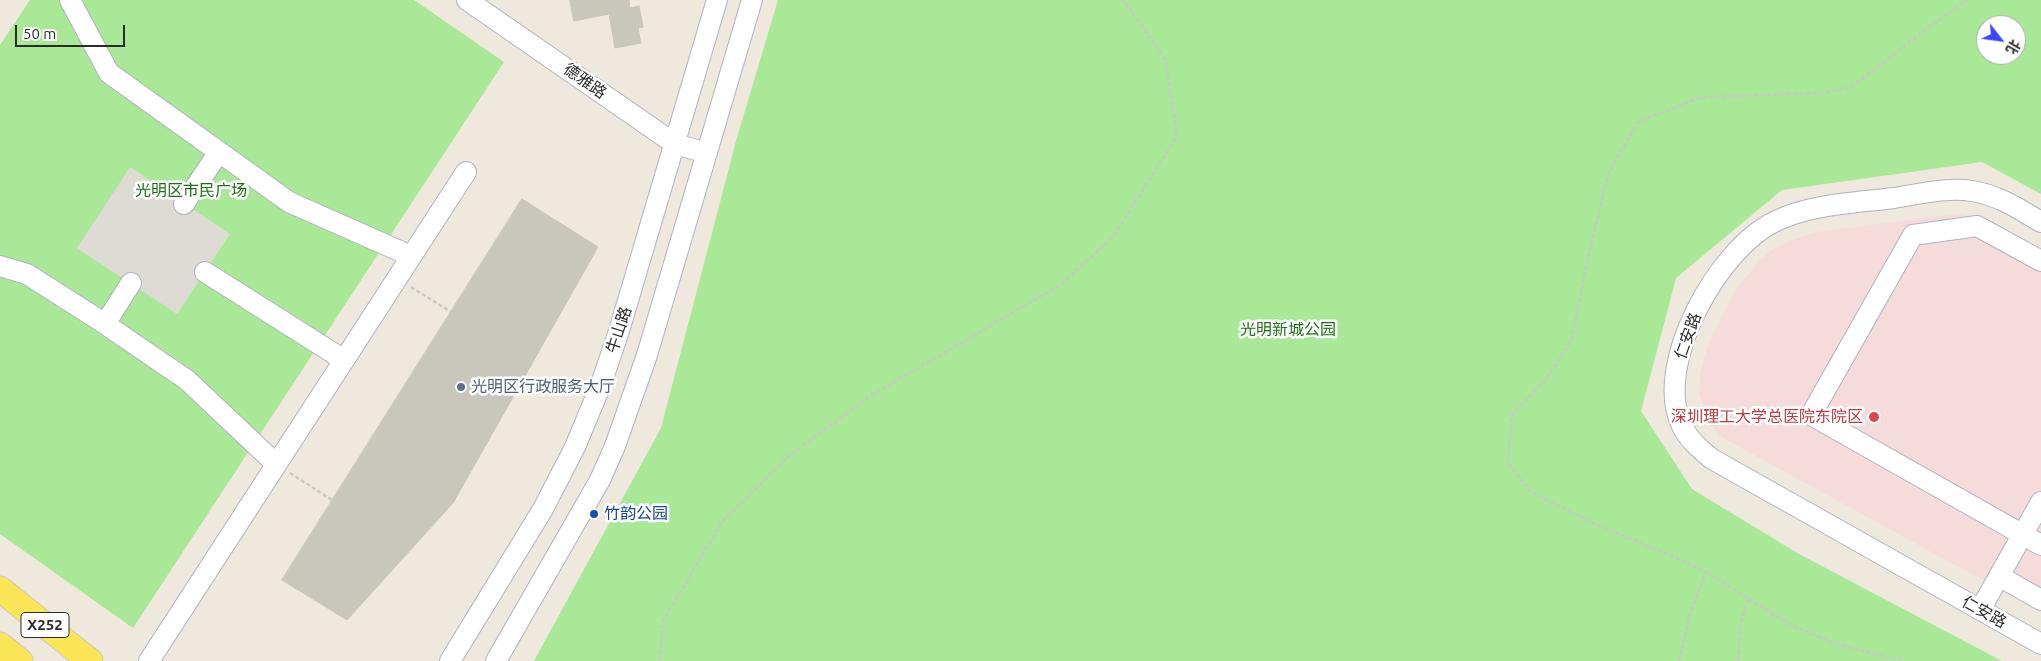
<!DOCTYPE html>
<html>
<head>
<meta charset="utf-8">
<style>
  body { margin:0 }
  #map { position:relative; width:2041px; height:661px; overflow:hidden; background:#eee8dd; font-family:Ubuntu,"Noto Sans SC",sans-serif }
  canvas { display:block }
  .north { position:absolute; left:1976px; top:15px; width:50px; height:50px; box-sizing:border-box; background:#fff; border:1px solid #aaa; border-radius:50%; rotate:120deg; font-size:14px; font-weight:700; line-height:20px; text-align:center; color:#2b2b2b }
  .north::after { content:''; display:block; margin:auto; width:18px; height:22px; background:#3948ff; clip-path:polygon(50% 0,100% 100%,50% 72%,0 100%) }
  .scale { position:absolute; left:15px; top:25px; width:110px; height:22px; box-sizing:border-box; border:2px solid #2b2b2b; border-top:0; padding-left:6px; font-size:15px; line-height:18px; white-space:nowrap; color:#2b2b2b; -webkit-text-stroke:4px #fff; paint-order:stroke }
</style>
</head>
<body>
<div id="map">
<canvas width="2041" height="661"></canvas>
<div class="north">北</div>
<div class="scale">50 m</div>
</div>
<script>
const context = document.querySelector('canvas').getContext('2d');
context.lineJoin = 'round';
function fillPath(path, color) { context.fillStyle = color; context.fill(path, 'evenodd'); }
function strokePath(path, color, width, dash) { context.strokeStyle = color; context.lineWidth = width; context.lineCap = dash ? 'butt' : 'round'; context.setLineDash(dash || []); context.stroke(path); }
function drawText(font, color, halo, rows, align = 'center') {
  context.font = font + ' Ubuntu,"Noto Sans SC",sans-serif'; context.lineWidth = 5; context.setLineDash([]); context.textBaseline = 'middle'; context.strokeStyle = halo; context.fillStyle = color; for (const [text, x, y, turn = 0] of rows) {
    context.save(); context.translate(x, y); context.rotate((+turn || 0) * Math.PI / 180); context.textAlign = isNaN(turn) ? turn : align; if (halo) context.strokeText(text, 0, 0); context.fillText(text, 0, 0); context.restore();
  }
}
fillPath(new Path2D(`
  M 1955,214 L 1983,219 L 2041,249 L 2041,612 L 1723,438 L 1711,425 L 1703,409 L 1699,391 L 1700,374 L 1704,357 L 1711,338 L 1735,291 L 1758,262 L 1771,251 L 1785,243 L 1817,232 Z`), '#f5dbda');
fillPath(new Path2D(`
  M 30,0 L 414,0 L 504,62 L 133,628 L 0,534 L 0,45 Z
  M 778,0 L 2041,0 L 2041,194 L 1982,162 L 1782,190 L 1676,278 L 1641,411 L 1692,489 L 1799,554 L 2002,661 L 534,661 L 661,428 L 736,141 ZM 1986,25 L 2016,25 L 2016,55 L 1986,55 Z`), '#a9e896');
fillPath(new Path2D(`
  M 130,167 L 230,234 L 177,314 L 77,248 Z`), '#dedbd4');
const building = new Path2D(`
  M 570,0 L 629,0 L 630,8 L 639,6 L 643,27 L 638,28 L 641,43 L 615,48 L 609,14 L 574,21 Z
  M 522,199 L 598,247 L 453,503 L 347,620 L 282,580 Z`);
fillPath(building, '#c9c6bb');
strokePath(building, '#cac5b6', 1);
const minor = new Path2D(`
  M 70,0 L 109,73 L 289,202 L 411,256
  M 467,0 L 675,144 L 707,153
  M 184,204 L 219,152
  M 2041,222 C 2019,209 1998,195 1972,191 C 1947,187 1919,194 1894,198 C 1855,203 1811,204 1776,221 C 1719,247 1652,365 1682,426 C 1689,440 1701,450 1712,459 L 2041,644
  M 2041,261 L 1977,226 L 1913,235 L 1811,415 L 2041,545
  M 0,266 L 27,274 L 99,320 L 187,380 L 276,464
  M 205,272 L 344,360
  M 105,324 L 131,283
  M 1999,576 L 2041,600
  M 1980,610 L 2041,502
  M 149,661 L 466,172
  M 450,661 L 543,509 L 575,447 L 600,387 L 619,331 L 717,0
  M 496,661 L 600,480 L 615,446 L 647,355 L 752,0`);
const major = new Path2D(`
  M 0,589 L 90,661
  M 0,645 L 20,661`);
strokePath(minor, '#b1b1c0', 22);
strokePath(major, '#c8c8c8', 27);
strokePath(new Path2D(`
  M 411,287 L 451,312
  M 290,473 L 332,500
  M 660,661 L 663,621 L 722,522 L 789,456 L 867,398 L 1060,285 L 1113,237 L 1177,136 L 1165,59 L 1125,2 L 1121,0
  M 1679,661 L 1690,614 L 1706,572
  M 1738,661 L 1741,622 L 1748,599
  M 1902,661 L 1833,643 L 1789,624 L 1706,572 L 1684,561 L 1599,526 L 1531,492 L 1508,463 L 1512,414 L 1546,380 L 1571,341 L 1588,258 L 1608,174 L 1638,122 L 1702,97 L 1818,93 L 1852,87 L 1924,31 L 1967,0`), '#c8c8c8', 2.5, [4, 2.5]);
strokePath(minor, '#fff', 20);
strokePath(major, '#fae556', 25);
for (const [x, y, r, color] of [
  [461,387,5,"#5c6f8a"],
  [1874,417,6,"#e0444e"],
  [594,514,5,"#1a4fb4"]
]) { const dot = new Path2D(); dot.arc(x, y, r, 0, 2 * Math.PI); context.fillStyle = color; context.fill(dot); strokePath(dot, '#fff', 2); }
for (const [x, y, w] of [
  [45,625,48]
]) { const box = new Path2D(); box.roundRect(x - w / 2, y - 12.5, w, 25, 4); context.fillStyle = '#fff'; context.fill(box); strokePath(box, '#2b2b2b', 1); }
drawText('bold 15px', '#2b2b2b', null, [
  ["X252",45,625]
]);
drawText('16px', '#2b2b2b', '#fff', [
  ["德雅路",585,81,35],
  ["牛山路",619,330,-72],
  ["仁安路",1688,336,-70],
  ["仁安路",1984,612,29]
]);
drawText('16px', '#1e6e15', '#fff', [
  ["光明区市民广场",191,191],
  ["光明新城公园",1288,330]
]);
drawText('16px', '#4e5e75', '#fff', [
  ["光明区行政服务大厅",471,387]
], 'left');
drawText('16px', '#be3a42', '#fff', [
  ["深圳理工大学总医院东院区",1863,417]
], 'right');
drawText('16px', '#164399', '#fff', [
  ["竹韵公园",604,514]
], 'left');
</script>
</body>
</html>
